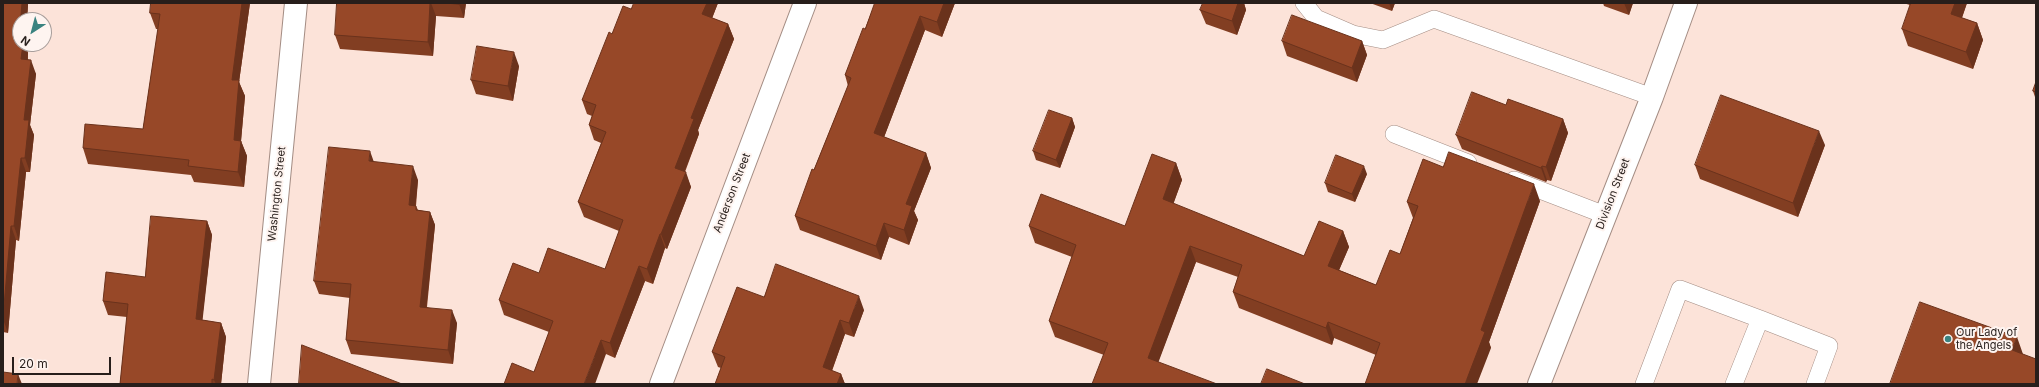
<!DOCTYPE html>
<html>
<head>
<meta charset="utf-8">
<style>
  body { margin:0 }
  #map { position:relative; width:2039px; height:387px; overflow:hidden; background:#fce3d9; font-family:Inter,sans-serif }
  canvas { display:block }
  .frame { position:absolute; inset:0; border:4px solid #271e1b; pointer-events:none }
  .north { position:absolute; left:12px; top:12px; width:40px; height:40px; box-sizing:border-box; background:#fef4f0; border:1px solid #a89e9b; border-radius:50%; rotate:216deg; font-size:11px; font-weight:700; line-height:16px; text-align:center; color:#271e1b }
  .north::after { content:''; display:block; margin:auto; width:14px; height:18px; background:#3b8380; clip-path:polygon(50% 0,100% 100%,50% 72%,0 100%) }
  .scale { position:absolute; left:12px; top:357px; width:99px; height:18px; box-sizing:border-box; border:2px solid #271e1b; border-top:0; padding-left:5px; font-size:12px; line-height:14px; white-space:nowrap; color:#271e1b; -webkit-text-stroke:3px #fef4f0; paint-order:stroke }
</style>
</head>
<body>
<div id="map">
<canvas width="2039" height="387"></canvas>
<div class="frame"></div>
<div class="north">N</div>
<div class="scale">20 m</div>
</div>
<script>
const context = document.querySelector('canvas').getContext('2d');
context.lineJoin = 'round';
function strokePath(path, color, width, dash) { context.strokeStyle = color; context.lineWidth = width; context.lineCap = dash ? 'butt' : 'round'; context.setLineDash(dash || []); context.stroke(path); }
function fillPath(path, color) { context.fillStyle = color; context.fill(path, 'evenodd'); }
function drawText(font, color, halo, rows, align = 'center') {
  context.font = font + ' Inter,sans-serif'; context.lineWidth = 4; context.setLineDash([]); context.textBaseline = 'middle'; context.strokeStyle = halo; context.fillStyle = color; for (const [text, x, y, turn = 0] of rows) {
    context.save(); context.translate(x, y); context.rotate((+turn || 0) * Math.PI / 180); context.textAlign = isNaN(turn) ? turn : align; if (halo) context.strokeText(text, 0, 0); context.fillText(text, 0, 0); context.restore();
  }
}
const lane = new Path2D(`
  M 1304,3 L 1316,18 L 1353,34 L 1383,40 L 1434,19 L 1652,97
  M 1394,134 L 1468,163
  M 1514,180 L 1605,215
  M 1760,319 L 1829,346 L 1815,384
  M 1644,384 L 1680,289 L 1760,319 L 1734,384`);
const street = new Path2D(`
  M 259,384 L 296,3
  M 661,384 L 805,3
  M 1539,384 L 1652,97 L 1686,3`);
strokePath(lane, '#a48d84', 18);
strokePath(street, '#a48d84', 24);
strokePath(lane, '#fff', 17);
strokePath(street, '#fff', 22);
fillPath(new Path2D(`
  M 3,3 L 28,3 L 28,5 L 27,20 L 20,20 L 20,44 L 25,44 L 28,53 L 28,60 L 36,74 L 30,125 L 34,135 L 30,172 L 26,172 L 19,241 L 16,240 L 8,333 L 3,332 Z
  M 151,3 L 250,3 L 239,82 L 245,96 L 241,141 L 247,156 L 244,187 L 194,182 L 191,175 L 88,164 L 83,148 L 143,129 L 158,29 L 156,29 L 150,13 Z
  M 337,3 L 466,3 L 464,18 L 436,16 L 433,56 L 340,49 L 335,35 Z
  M 718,3 L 712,18 L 728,24 L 734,39 L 698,130 L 699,134 L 685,172 L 691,187 L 667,249 L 665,248 L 653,284 L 645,281 L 615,358 L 606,354 L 534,372 L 549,332 L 504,315 L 499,300 L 539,273 L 605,269 L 619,231 L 584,217 L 578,202 L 601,143 L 594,140 L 589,125 L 592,116 L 587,114 L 582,100 L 612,34 L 631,9 Z
  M 875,3 L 955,3 L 942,37 L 925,30 L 884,137 L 926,153 L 931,168 L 914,211 L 918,220 L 909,245 L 889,237 L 881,260 L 800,230 L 795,216 L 848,86 L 845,75 L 865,29 Z
  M 1203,3 L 1244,3 L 1246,10 L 1237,35 L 1206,24 L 1200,10 Z
  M 1370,3 L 1395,3 L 1392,11 Z
  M 1603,3 L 1633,3 L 1629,15 L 1604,6 Z
  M 1903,3 L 1967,3 L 1962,18 L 1977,23 L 1983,40 L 1973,69 L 1908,46 L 1902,29 L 1910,5 Z
  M 1282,41 L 1362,41 L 1367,55 L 1357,82 L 1287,56 Z
  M 519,66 L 513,101 L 476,94 L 471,80 Z
  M 2036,82 L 2036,100 L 2033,91 Z
  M 1506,105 L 1563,119 L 1568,133 L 1551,181 L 1547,180 L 1546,182 L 1462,149 L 1456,135 Z
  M 1072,118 L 1075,127 L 1060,168 L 1036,160 L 1033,151 Z
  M 1825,145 L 1798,217 L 1700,179 L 1695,165 Z
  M 374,162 L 418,180 L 416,206 L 418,210 L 430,212 L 435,225 L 427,307 L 457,323 L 453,364 L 351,354 L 346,340 L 350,298 L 319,294 L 314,281 Z
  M 1176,163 L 1182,180 L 1173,204 L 1304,256 L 1343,231 L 1349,247 L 1339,270 L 1376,285 L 1400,254 L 1413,218 L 1407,202 L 1540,201 L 1489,342 L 1491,348 L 1376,355 L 1334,338 L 1332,345 L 1239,308 L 1233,292 L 1238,277 L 1196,262 L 1158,362 L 1104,355 L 1055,337 L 1049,321 L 1072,257 L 1035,243 L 1029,226 L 1125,226 Z
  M 1367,174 L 1355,202 L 1328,192 L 1325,183 Z
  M 207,221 L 212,235 L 202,320 L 221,323 L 226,337 L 221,384 L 120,384 L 127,317 L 108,315 L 103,301 L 145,277 Z
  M 764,297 L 864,310 L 854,337 L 845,334 L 832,371 L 841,374 L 845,384 L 715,384 L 721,368 L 718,367 L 712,352 Z`), '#823e22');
fillPath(new Path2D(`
  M 22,3 L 28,3 L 28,5 L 27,20 L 20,20 Z
  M 242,3 L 250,3 L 239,82 L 245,96 L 241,141 L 247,156 L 244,187 L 238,172 L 234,140 L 232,80 Z
  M 430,3 L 431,3 L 436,16 L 433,56 L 428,42 Z
  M 459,3 L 466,3 L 464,18 L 459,4 Z
  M 707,3 L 718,3 L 708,29 L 702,14 Z
  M 944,3 L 955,3 L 942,37 L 937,22 Z
  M 1238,3 L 1244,3 L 1246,10 L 1237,35 L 1232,21 Z
  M 1389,3 L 1395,3 L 1392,11 Z
  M 1624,3 L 1633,3 L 1629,15 Z
  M 1955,3 L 1967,3 L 1957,31 L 1951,14 Z
  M 920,16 L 925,30 L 880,148 L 874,133 Z
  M 20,23 L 20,42 L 19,38 Z
  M 1977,23 L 1983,40 L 1973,69 L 1966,52 Z
  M 728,24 L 734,39 L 698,130 L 699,134 L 680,183 L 675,168 L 691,118 Z
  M 1362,41 L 1367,55 L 1357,82 L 1352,68 Z
  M 21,44 L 25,44 L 28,53 L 26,73 L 21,59 Z
  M 514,52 L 519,66 L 513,101 L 508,86 Z
  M 31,60 L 36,74 L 30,125 L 34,135 L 30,172 L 25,158 L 24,120 Z
  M 1072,118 L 1075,127 L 1060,168 L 1056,160 Z
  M 1563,119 L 1568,133 L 1551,181 L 1546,167 Z
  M 1819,131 L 1825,145 L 1798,217 L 1793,203 Z
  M 370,151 L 375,165 L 369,161 Z
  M 926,153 L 931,168 L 914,211 L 918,220 L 909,245 L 904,230 L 906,204 Z
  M 21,158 L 26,172 L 19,241 L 14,226 Z
  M 1176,163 L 1182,180 L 1169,216 L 1163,199 Z
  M 413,166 L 418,180 L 414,219 L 409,205 Z
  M 1364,166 L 1367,174 L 1355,202 L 1352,194 Z
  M 1542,166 L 1547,180 L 1546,182 L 1541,168 Z
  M 686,172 L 691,187 L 667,249 L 661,234 Z
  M 1534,184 L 1540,201 L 1489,342 L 1491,348 L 1477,384 L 1465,384 L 1481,330 Z
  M 430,212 L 435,225 L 425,320 L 420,307 Z
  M 207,221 L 212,235 L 201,334 L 196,319 Z
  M 884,223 L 889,237 L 881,260 L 876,246 Z
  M 11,226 L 16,240 L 8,333 L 3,319 L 3,317 Z
  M 1343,231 L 1349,247 L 1334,282 L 1328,266 Z
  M 660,234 L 665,248 L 653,284 L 647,269 Z
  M 1190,246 L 1196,262 L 1154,374 L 1148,358 Z
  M 639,266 L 645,281 L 615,358 L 610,343 Z
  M 859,296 L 864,310 L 854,337 L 849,323 Z
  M 452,310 L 457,323 L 453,364 L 448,350 Z
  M 840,320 L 845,334 L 828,381 L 823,367 Z
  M 1328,322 L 1334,338 L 1332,345 L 1326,328 Z
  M 221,323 L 226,337 L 221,384 L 216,384 L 214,380 Z
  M 2017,337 L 2024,357 L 2012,350 Z
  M 601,340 L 606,354 L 595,384 L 584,384 Z
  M 18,374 L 22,384 L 17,384 Z
  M 841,374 L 845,384 L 837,384 Z`), '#6a321c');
const building = new Path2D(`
  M 3,3 L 22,3 L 19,38 L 20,38 L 20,44 L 23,44 L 21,59 L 31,60 L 24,120 L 29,120 L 25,158 L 21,158 L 14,226 L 11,226 L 3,317 Z
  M 151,3 L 242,3 L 232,80 L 239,80 L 234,140 L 241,141 L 238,172 L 188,166 L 189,160 L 83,148 L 85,124 L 143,129 L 160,14 L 150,13 Z
  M 337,3 L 430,3 L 428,42 L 335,35 Z
  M 447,3 L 459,3 L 459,4 Z
  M 634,3 L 707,3 L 702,14 L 728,24 L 691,118 L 694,119 L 675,168 L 686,172 L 661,234 L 660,234 L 647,269 L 639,266 L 610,343 L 601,340 L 584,384 L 504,384 L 512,363 L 534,372 L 553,321 L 499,300 L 513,263 L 539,273 L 548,248 L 605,269 L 623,220 L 578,202 L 606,132 L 589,125 L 596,105 L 582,100 L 609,32 L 612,34 L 623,6 L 631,9 Z
  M 875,3 L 944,3 L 937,22 L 920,16 L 874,133 L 926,153 L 906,204 L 912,206 L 904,230 L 884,223 L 876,246 L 795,216 L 812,169 L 814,170 L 851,78 L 845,75 L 863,28 L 865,29 Z
  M 1203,3 L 1238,3 L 1232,21 L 1200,10 Z
  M 1911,3 L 1955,3 L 1951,14 L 1977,23 L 1966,52 L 1902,29 Z
  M 1292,15 L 1362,41 L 1352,68 L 1282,41 Z
  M 477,46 L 514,52 L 508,86 L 471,80 Z
  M 2036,82 L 2036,92 L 2033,91 Z
  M 1472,92 L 1506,105 L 1508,99 L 1563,119 L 1546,167 L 1542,166 L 1541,168 L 1456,135 Z
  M 1721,95 L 1819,131 L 1793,203 L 1695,165 Z
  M 1049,110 L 1072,118 L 1056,160 L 1033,151 Z
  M 329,147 L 370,151 L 369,161 L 413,166 L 409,205 L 416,206 L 416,210 L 430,212 L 420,307 L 452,310 L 448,350 L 346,340 L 351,284 L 314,281 Z
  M 1449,152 L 1534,184 L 1481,330 L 1485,332 L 1465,384 L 1365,384 L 1380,343 L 1328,322 L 1326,328 L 1233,292 L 1242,265 L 1190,246 L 1148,358 L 1217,384 L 1092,384 L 1108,343 L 1049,321 L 1076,245 L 1029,226 L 1041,194 L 1125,226 L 1152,154 L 1176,163 L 1163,199 L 1304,256 L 1319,221 L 1343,231 L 1328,266 L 1376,285 L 1390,250 L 1400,254 L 1418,206 L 1407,202 L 1423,159 L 1443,167 Z
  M 1336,155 L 1364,166 L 1352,194 L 1325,183 Z
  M 151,216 L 207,221 L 196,319 L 221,323 L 214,380 L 212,379 L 212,384 L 120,384 L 128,304 L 103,301 L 106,272 L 145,277 Z
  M 776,264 L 859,296 L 849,323 L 840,320 L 823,367 L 841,374 L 837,384 L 715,384 L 725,357 L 712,352 L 737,287 L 764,297 Z
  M 1920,302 L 2017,337 L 2012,350 L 2036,359 L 2036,384 L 1890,384 Z
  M 302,345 L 402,384 L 299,384 Z
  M 1267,369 L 1305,384 L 1261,384 Z
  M 3,372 L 18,374 L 17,384 L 3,384 Z`);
fillPath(building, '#974828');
strokePath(building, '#6a321c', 1);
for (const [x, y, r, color] of [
  [1948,339,4,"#3b8380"]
]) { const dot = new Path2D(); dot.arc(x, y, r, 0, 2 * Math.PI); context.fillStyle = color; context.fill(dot); strokePath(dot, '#fef4f0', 1.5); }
drawText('11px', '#271e1b', '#fef4f0', [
  ["Anderson Street",732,193,-69],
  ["Washington Street",277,194,-84],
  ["Division Street",1613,194,-69]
]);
drawText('11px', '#271e1b', '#fef4f0', [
  ["Our Lady of",1956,333],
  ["the Angels",1956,346]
], 'left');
</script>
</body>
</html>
